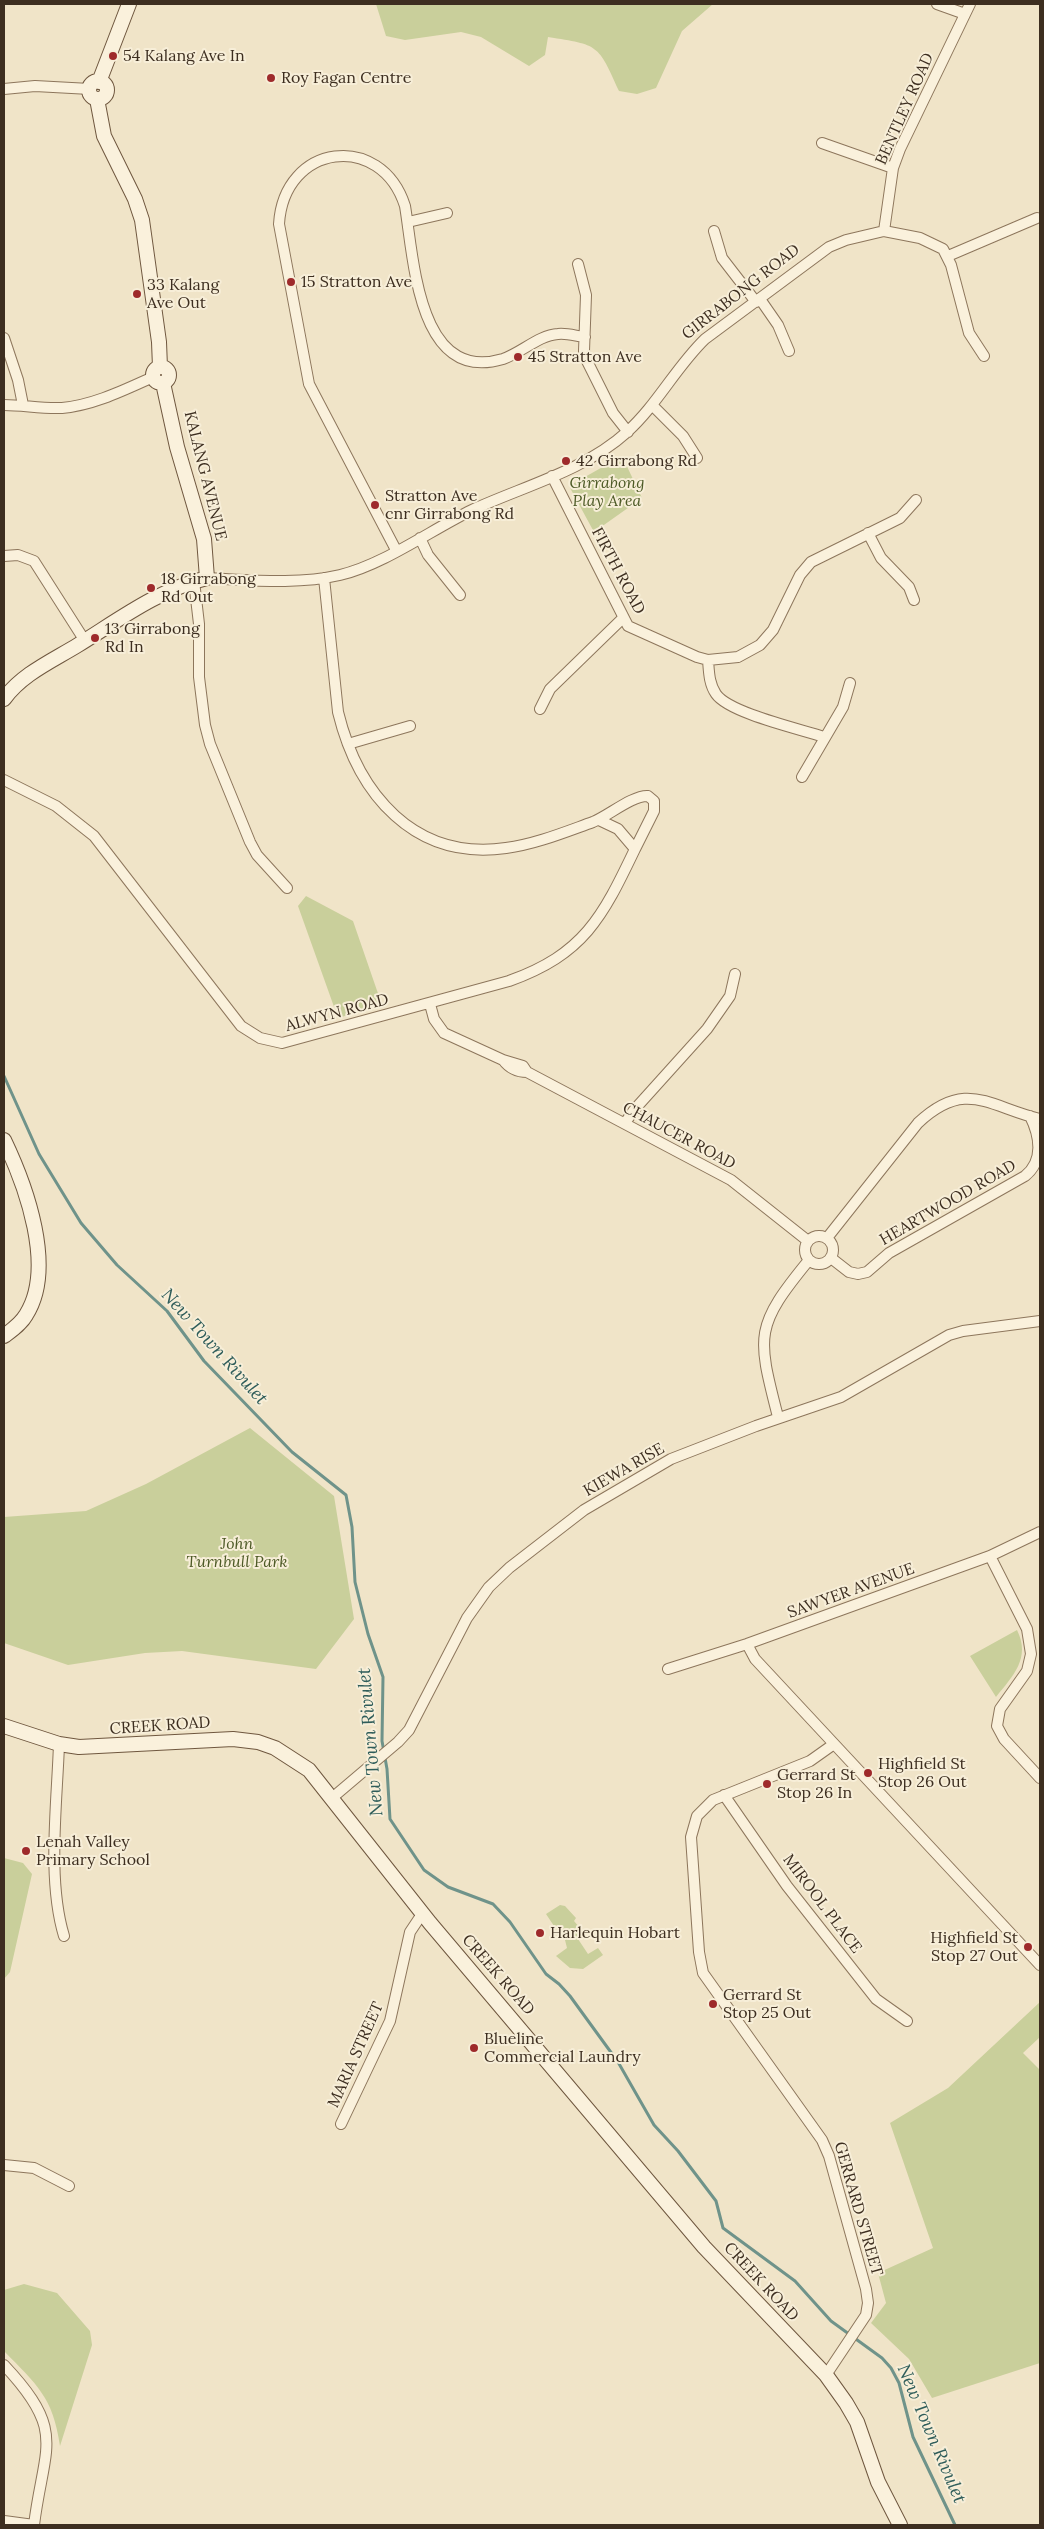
<!DOCTYPE html>
<html>
<head>
<meta charset="utf-8">
<style>
  body { margin:0 }
  #map { position:relative; width:1044px; height:2529px; overflow:hidden; background:#f0e4c8; font-family:Lora,serif }
  canvas { display:block }
  .frame { position:absolute; inset:0; border:5px solid #3d2e20; pointer-events:none }
</style>
</head>
<body>
<div id="map">
<canvas width="1044" height="2529"></canvas>
<div class="frame"></div>
</div>
<script>
const context = document.querySelector('canvas').getContext('2d');
context.lineJoin = 'round';
function fillPath(path, color) { context.fillStyle = color; context.fill(path, 'evenodd'); }
function strokePath(path, color, width, dash) { context.strokeStyle = color; context.lineWidth = width; context.lineCap = dash ? 'butt' : 'round'; context.setLineDash(dash || []); context.stroke(path); }
function drawText(font, color, halo, rows, align = 'center') {
  context.font = font + ' Lora,serif'; context.lineWidth = 4; context.setLineDash([]); context.textBaseline = 'middle'; context.strokeStyle = halo; context.fillStyle = color; for (const [text, x, y, turn = 0] of rows) {
    context.save(); context.translate(x, y); context.rotate((+turn || 0) * Math.PI / 180); context.textAlign = isNaN(turn) ? turn : align; if (halo) context.strokeText(text, 0, 0); context.fillText(text, 0, 0); context.restore();
  }
}
fillPath(new Path2D(`
  M 376,4 L 713,4 L 682,31 L 656,88 L 637,94 L 619,91 C 598,44 599,45 548,37 L 545,55 L 529,66 L 481,37 L 461,32 L 405,40 L 386,36 Z
  M 622,456 L 642,498 L 594,532 L 569,486 Z
  M 306,896 L 353,921 L 382,1005 L 338,1018 L 298,906 Z
  M 250,1428 L 334,1496 L 354,1619 L 316,1669 L 182,1651 L 145,1653 L 68,1665 L 4,1643 L 4,1517 L 86,1511 L 146,1484 Z
  M 1017,1630 C 1031,1658 1013,1676 996,1697 L 970,1656 Z
  M 4,1858 L 23,1863 L 32,1874 L 10,1972 L 4,1979 Z
  M 560,1905 L 565,1906 L 576,1918 L 574,1921 L 585,1934 L 578,1939 L 588,1954 L 598,1948 L 603,1955 L 583,1969 L 570,1968 L 556,1956 L 567,1948 L 564,1936 L 558,1928 L 556,1929 L 546,1914 Z
  M 1040,2002 L 1040,2037 L 1023,2053 L 1040,2070 L 1040,2363 L 932,2398 L 909,2359 L 871,2323 L 886,2303 L 878,2273 L 933,2248 L 890,2123 L 948,2088 Z
  M 24,2284 L 57,2293 L 90,2331 L 92,2345 L 60,2446 C 53,2397 37,2385 4,2351 L 4,2290 Z`), '#c9cf9b');
strokePath(new Path2D(`
  M 4,1076 L 39,1154 L 81,1223 L 117,1265 L 167,1311 L 204,1361 L 292,1452 L 346,1495 L 352,1527 L 355,1582 L 368,1634 L 383,1677 L 382,1741 L 387,1769 L 390,1819 L 424,1870 L 448,1887 L 493,1904 L 510,1922 L 546,1974 L 559,1984 L 570,1996 L 618,2062 L 654,2125 L 678,2151 L 716,2201 L 723,2228 L 795,2281 L 831,2321 L 882,2358 L 891,2368 L 899,2383 L 913,2437 L 955,2525`), '#6f938a', 3);
const street = new Path2D(`
  M 937,4 L 965,14
  M 4,89 L 35,86 L 90,89
  M 822,143 L 893,168
  M 408,222 L 447,213
  M 714,231 L 722,258 L 756,302
  M 884,231 L 893,168 L 900,149 L 970,4
  M 948,256 L 1037,218
  M 578,264 L 586,295 L 584,351 L 587,361 L 613,413 L 628,432
  M 760,299 L 778,325 L 789,351
  M 4,338 L 18,380 L 23,405
  M 4,405 C 23,405 42,409 62,408 C 94,405 124,390 153,377
  M 652,405 L 683,436 L 697,458
  M 552,476 L 628,626 L 697,657 L 708,660 C 709,672 709,684 716,694 C 729,713 800,729 824,737
  M 868,533 L 881,558 L 909,587 L 914,600
  M 420,538 L 428,555 L 460,595
  M 396,550 L 309,384 L 279,224 C 284,143 381,131 405,206 C 414,260 418,384 503,359 C 521,353 539,335 558,334 C 567,333 576,336 585,337
  M 4,556 L 18,555 L 34,561 L 85,641
  M 207,578 C 251,580 297,585 340,575 C 383,565 431,530 472,510 C 524,486 584,471 627,432 C 657,405 676,367 705,339 L 829,247 L 846,240 L 884,231 L 920,238 L 943,249 L 951,265 L 969,333 L 984,356
  M 324,578 L 338,712 C 358,794 414,861 506,848 C 536,844 565,832 593,822 C 608,816 633,795 648,796 L 654,801 L 654,811 L 635,849
  M 194,581 L 199,624 L 199,677 L 205,725 L 210,744 L 250,842 L 257,855 L 287,888
  M 708,660 L 738,657 L 760,645 L 773,630 L 800,575 L 811,562 L 900,518 L 916,500
  M 540,709 L 550,689 L 623,618
  M 348,744 L 410,726
  M 802,777 L 843,707 L 850,683
  M 4,780 L 56,806 L 94,836 L 241,1026 L 260,1038 L 282,1043 L 509,981 C 584,954 602,918 635,849 L 618,829 L 599,820
  M 430,1004 L 434,1019 L 444,1033 L 503,1060 L 523,1066 L 527,1072
  M 503,1060 C 509,1068 516,1072 527,1072 L 731,1180 L 808,1241
  M 625,1123 L 634,1110 L 707,1029 L 730,996 L 735,974
  M805 1250a14 14 0 1 1 28 0a14 14 0 1 1-28 0Z
  M 827,1238 L 918,1123 C 966,1078 989,1107 1040,1119
  M 831,1258 L 849,1272 L 858,1274 L 867,1272 L 889,1253 L 1025,1176 C 1044,1161 1040,1136 1030,1116
  M 778,1417 C 757,1335 754,1327 809,1260
  M 990,1556 L 1027,1629 L 1031,1654 L 1027,1671 L 1000,1709 L 997,1726 L 1004,1739 L 1040,1778
  M 747,1644 L 755,1659 L 1040,1965
  M 668,1669 L 747,1644 L 990,1556 L 1040,1532
  M 59,1744 C 57,1804 47,1880 64,1936
  M 724,1795 L 787,1886 L 876,1999 L 907,2021
  M 332,1798 L 398,1742 L 409,1730 L 467,1618 L 489,1587 L 509,1568 L 584,1510 L 671,1459 L 756,1426 L 841,1397 L 949,1335 L 963,1331 L 1040,1321
  M 341,2124 L 390,2021 L 410,1932 L 422,1914
  M 4,2165 L 34,2168 L 69,2186
  M 4,2365 C 67,2432 44,2445 34,2525
  M 826,2375 L 866,2315 L 868,2303 L 866,2289 L 829,2156 L 822,2140 L 703,1973 L 699,1952 L 691,1837 L 697,1816 L 713,1800 L 810,1761 L 834,1744
  M 4,2521 L 34,2525`);
const secondary = new Path2D(`
  M89 90a9 9 0 1 1 18 0a9 9 0 1 1-18 0Z
  M 99,82 L 129,4
  M 97,99 L 104,136 L 135,199 L 142,220 L 159,342 L 160,367
  M153 375a8 8 0 1 1 16 0a8 8 0 1 1-16 0Z
  M 4,699 C 22,674 52,661 78,645 C 120,619 158,590 207,578 L 204,539 L 177,447 L 163,383
  M 4,1140 C 26,1186 56,1268 26,1315 C 21,1324 12,1330 4,1336
  M 4,1726 L 59,1744 L 79,1747 L 233,1739 L 258,1742 L 275,1748 L 309,1770 L 430,1923 L 704,2247 L 826,2375 L 846,2403 L 857,2422 L 878,2482 L 900,2525`);
strokePath(street, '#8d765c', 12);
strokePath(secondary, '#6f573f', 16);
strokePath(street, '#faf1dc', 10);
strokePath(secondary, '#faf1dc', 14);
for (const [x, y, r, color] of [
  [113,56,5,"#9e2a2b"],
  [271,78,5,"#9e2a2b"],
  [291,282,5,"#9e2a2b"],
  [137,294,5,"#9e2a2b"],
  [518,357,5,"#9e2a2b"],
  [566,461,5,"#9e2a2b"],
  [375,505,5,"#9e2a2b"],
  [151,588,5,"#9e2a2b"],
  [95,638,5,"#9e2a2b"],
  [868,1773,5,"#9e2a2b"],
  [767,1784,5,"#9e2a2b"],
  [26,1851,5,"#9e2a2b"],
  [540,1933,5,"#9e2a2b"],
  [1028,1947,5,"#9e2a2b"],
  [713,2004,5,"#9e2a2b"],
  [474,2048,5,"#9e2a2b"]
]) { const dot = new Path2D(); dot.arc(x, y, r, 0, 2 * Math.PI); context.fillStyle = color; context.fill(dot); strokePath(dot, '#f7eed8', 2); }
drawText('16px', '#3d2e20', '#f7eed8', [
  ["54 Kalang Ave In",123,56],
  ["Roy Fagan Centre",281,78],
  ["15 Stratton Ave",301,282],
  ["33 Kalang",147,285],
  ["Ave Out",147,303],
  ["45 Stratton Ave",528,357],
  ["42 Girrabong Rd",576,461],
  ["Stratton Ave",385,496],
  ["cnr Girrabong Rd",385,514],
  ["18 Girrabong",161,579],
  ["Rd Out",161,597],
  ["13 Girrabong",105,629],
  ["Rd In",105,647],
  ["Highfield St",878,1764],
  ["Stop 26 Out",878,1782],
  ["Gerrard St",777,1775],
  ["Stop 26 In",777,1793],
  ["Lenah Valley",36,1842],
  ["Primary School",36,1860],
  ["Harlequin Hobart",550,1933],
  ["Highfield St",1018,1938,"right"],
  ["Stop 27 Out",1018,1956,"right"],
  ["Gerrard St",723,1995],
  ["Stop 25 Out",723,2013],
  ["Blueline",484,2039],
  ["Commercial Laundry",484,2057]
], 'left');
drawText('16px', '#3d2e20', '#f7eed8', [
  ["BENTLEY ROAD",905,109,-66],
  ["GIRRABONG ROAD",741,292,-38],
  ["KALANG AVENUE",205,476,76],
  ["FIRTH ROAD",618,571,62],
  ["ALWYN ROAD",337,1013,-15],
  ["CHAUCER ROAD",679,1136,28],
  ["HEARTWOOD ROAD",948,1203,-30],
  ["KIEWA RISE",624,1470,-30],
  ["SAWYER AVENUE",851,1591,-20],
  ["CREEK ROAD",160,1726,-4],
  ["MIROOL PLACE",822,1904,53],
  ["CREEK ROAD",498,1975,49],
  ["MARIA STREET",356,2055,-66],
  ["GERRARD STREET",858,2209,74],
  ["CREEK ROAD",761,2282,47]
]);
drawText('italic 16px', '#4d5a26', '#f7eed8', [
  ["Girrabong",607,483],
  ["Play Area",607,501],
  ["John",237,1544],
  ["Turnbull Park",237,1562]
]);
drawText('italic 18px', '#2f5d5a', '#f7eed8', [
  ["New Town Rivulet",214,1347,48],
  ["New Town Rivulet",371,1742,-95],
  ["New Town Rivulet",931,2434,67]
]);
</script>
</body>
</html>
